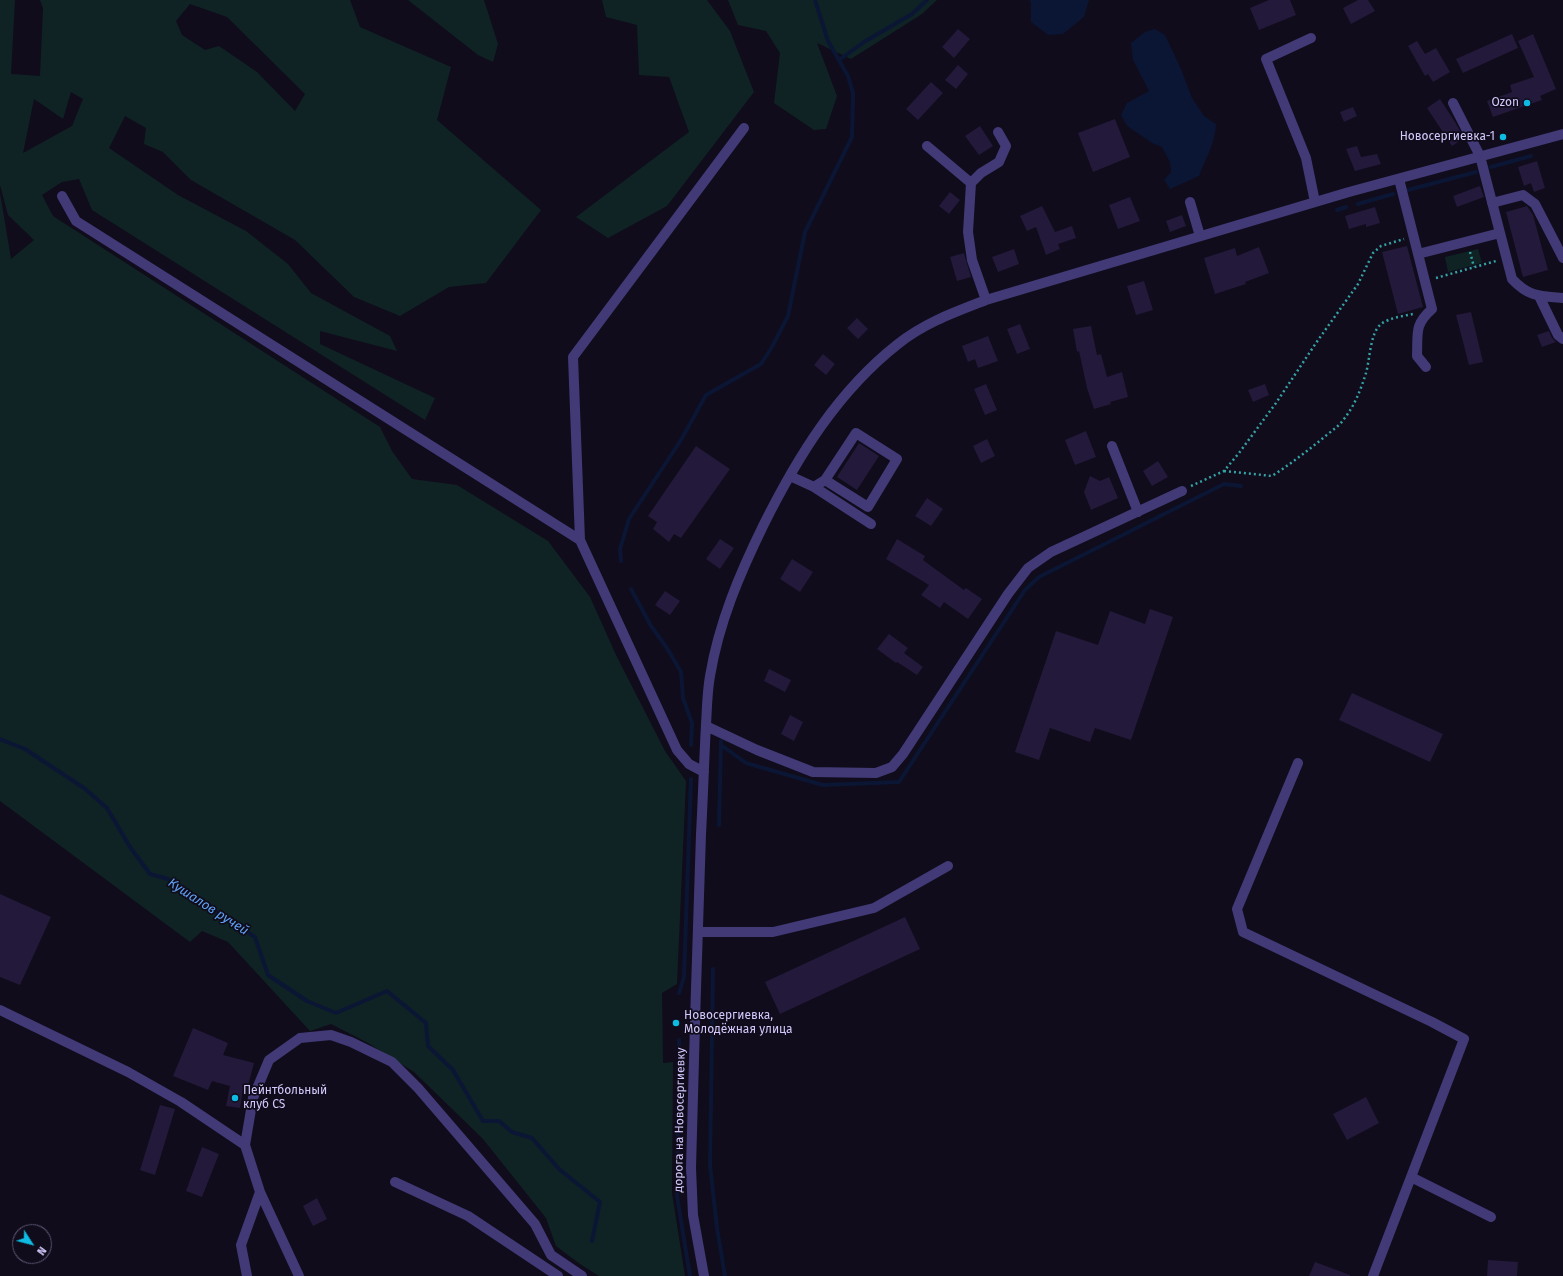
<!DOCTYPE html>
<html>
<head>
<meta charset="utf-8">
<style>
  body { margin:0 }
  #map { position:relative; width:1563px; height:1276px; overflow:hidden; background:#100c1b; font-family:"Fira Sans",sans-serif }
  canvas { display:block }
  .north { position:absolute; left:12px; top:1224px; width:40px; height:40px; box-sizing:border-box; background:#100c1b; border:1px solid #5e5875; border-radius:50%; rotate:126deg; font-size:11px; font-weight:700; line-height:16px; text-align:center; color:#d3c9fc }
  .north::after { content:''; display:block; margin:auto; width:14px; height:18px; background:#0ebbe3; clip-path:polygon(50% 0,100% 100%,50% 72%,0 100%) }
</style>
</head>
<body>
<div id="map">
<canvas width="1563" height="1276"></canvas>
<div class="north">N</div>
</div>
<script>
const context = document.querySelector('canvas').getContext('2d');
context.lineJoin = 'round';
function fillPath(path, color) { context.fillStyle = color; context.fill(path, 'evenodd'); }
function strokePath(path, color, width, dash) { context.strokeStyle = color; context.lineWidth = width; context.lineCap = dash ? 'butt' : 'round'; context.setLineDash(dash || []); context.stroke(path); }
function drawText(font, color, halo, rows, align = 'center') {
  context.font = font + ' "Fira Sans",sans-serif'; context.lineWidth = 3.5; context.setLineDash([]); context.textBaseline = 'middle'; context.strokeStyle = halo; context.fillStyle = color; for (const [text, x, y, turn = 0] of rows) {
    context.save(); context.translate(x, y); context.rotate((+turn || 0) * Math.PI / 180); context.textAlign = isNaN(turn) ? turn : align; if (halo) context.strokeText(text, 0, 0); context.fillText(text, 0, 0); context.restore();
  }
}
fillPath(new Path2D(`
  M 0,0 L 15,0 L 11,74 L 40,76 L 43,8 L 40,0 L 350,0 L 360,27 L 451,67 L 437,120 L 541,210 L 486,283 L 449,287 L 400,316 L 354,297 L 295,240 L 191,180 L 163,152 L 144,144 L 146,128 L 125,116 L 109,148 L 178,195 L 246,231 L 288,264 L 311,293 L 390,336 L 397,351 L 320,331 L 320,344 L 435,398 L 425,420 L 92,210 L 79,179 L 62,182 L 42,195 L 53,216 L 380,427 L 392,451 L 412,479 L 457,485 L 548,541 L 590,597 L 616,655 L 665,751 L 686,781 L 677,984 L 662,993 L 663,1063 L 673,1062 L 672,1193 L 685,1276 L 599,1276 L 580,1264 L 556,1246 L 546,1218 L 483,1139 L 414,1072 L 368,1043 L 331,1024 L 310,1031 L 228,942 L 202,931 L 190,942 L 0,801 L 0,193 L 11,259 L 34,240 L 8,215 L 0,185 ZM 190,4 L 227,17 L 305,94 L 295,111 L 257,72 L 219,46 L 205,50 L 182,35 L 176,21 ZM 71,92 L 83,99 L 72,126 L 23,153 L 34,99 L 63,119 Z
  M 408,0 L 484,0 L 498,44 L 493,62 L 478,55 Z
  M 602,0 L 707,0 L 730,31 L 754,92 L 667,206 L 608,238 L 576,217 L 689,132 L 669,77 L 639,75 L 637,25 L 606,17 Z
  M 728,0 L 937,0 L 922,14 L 851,59 L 817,43 L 837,96 L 826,129 L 814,130 L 774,103 L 780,53 L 766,31 L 738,25 Z
  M 1478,249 L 1482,263 L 1448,272 L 1445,257 Z`), '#0f2324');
fillPath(new Path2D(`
  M 1029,0 L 1089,0 L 1084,17 L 1063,34 L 1048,35 L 1031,22 L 1031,2 Z
  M 1155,29 L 1165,35 L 1181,69 L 1192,98 L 1204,116 L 1216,124 C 1216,141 1205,160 1199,176 L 1170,189 L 1164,180 L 1171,172 L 1170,162 L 1162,147 L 1152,143 L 1127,126 L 1121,115 L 1127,103 L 1149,91 L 1133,60 L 1131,43 L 1145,32 Z`), '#0b1635');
strokePath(new Path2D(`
  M 839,60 L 864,42 L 912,14 L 927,0
  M 1491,167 L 1531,156
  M 1408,190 L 1476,172
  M 1358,204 L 1393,194
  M 1337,210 L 1346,207
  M 621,561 L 620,549 L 629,519 L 681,440 L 706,395 L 761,364 L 772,347 L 788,316 L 805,232 L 852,137 L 853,93 L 848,76 L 828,41 L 815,0
  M 631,589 L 651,626 L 667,648 L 681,672 L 683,698 L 692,723 L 691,745
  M 0,739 L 25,749 L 84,788 L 107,808 L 130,847 L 150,874 L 168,879 L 191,896 L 255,937 L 268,975 L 307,1001 L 336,1013 L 387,991 L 426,1023 L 428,1046 L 453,1070 L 483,1121 L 499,1121 L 512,1132 L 532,1138 L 559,1169 L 600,1202 L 592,1241
  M 721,745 L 746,763 L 823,785 L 899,782 L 1025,590 L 1039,577 L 1224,484 L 1241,486
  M 719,825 L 721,741
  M 713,969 L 710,1165 L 717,1228 L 725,1276
  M 679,993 L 684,977 L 691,779
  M 679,1040 L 677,1196 L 690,1276`), '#0b1635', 4);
fillPath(new Path2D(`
  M 1269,0 L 1290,0 L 1296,15 L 1259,30 L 1250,8 Z
  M 1358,0 L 1368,0 L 1375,11 L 1351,24 L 1343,8 Z
  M 958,29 L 970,39 L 954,58 L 942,47 Z
  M 1512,34 L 1518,48 L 1463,73 L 1456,59 Z
  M 1533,34 L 1556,89 L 1540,96 L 1542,100 L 1493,117 L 1487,101 L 1512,92 L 1510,85 L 1534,77 L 1518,41 Z
  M 1417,41 L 1425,54 L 1436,48 L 1450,72 L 1433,82 L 1428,74 L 1425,76 L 1408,46 Z
  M 958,65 L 968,74 L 956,89 L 945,80 Z
  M 931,82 L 943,93 L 918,120 L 906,109 Z
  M 1440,99 L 1455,122 L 1464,138 L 1452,146 L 1427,108 Z
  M 1353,107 L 1357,116 L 1344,122 L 1340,112 Z
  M 1115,119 L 1130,157 L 1093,172 L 1078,133 Z
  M 980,126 L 993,146 L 979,155 L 965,136 Z
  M 1357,146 L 1361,157 L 1377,154 L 1381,164 L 1355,171 L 1346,149 Z
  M 1537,161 L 1545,188 L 1534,192 L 1531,183 L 1524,186 L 1518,167 Z
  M 1480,186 L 1484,197 L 1457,207 L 1453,196 Z
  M 950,192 L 960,200 L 949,214 L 939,206 Z
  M 1130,197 L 1140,221 L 1118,229 L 1109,205 Z
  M 1042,206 L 1055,232 L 1072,226 L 1076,238 L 1058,244 L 1060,249 L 1046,255 L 1036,227 L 1027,231 L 1020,216 Z
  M 1527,206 L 1533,215 L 1548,270 L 1523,277 L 1506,212 Z
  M 1375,207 L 1380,223 L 1366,227 L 1366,224 L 1349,229 L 1345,216 Z
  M 1182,215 L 1186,226 L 1170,232 L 1166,221 Z
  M 1407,246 L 1423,307 L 1398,314 L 1382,252 Z
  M 1259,247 L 1269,273 L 1245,282 L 1246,284 L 1215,294 L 1204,258 L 1235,248 L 1237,256 Z
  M 1014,249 L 1019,264 L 998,272 L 992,257 Z
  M 964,253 L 971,277 L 957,281 L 950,257 Z
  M 1144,281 L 1153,310 L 1136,315 L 1127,286 Z
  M 1471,312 L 1483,362 L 1469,365 L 1456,315 Z
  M 857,318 L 868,329 L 858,339 L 847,328 Z
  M 1020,324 L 1030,349 L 1017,354 L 1007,329 Z
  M 1091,326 L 1097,355 L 1101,354 L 1107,377 L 1122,372 L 1128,397 L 1110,402 L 1111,404 L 1094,409 L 1087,388 L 1079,351 L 1077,352 L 1073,329 Z
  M 1549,331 L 1552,338 L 1556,342 L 1542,347 L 1537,335 Z
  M 988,336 L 998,361 L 978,368 L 975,359 L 968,362 L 962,346 Z
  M 823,354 L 835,364 L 826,375 L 814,365 Z
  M 986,384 L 997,410 L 985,415 L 974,389 Z
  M 1265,384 L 1269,395 L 1253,402 L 1248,390 Z
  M 1086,431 L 1096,457 L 1075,465 L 1065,440 Z
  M 987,439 L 995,456 L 981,463 L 973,446 Z
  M 859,443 L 879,456 L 857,490 L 837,477 Z
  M 696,446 L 730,469 L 681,538 L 674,534 L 669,542 L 653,529 L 657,522 L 648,516 Z
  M 1158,461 L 1168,477 L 1152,486 L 1143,471 Z
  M 1090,476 L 1100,481 L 1109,477 L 1118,498 L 1091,510 L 1084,492 Z
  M 927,498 L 943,509 L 931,526 L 915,516 Z
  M 720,539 L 734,548 L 720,569 L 706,559 Z
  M 897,539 L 925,556 L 923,560 L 964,590 L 966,588 L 982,599 L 968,619 L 944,602 L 940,608 L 921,595 L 929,585 L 886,559 Z
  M 792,559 L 813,572 L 800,592 L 780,579 Z
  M 665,591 L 680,601 L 670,615 L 655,605 Z
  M 1150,609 L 1173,617 L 1131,740 L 1095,728 L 1090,742 L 1050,728 L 1039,760 L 1015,752 L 1056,631 L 1098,645 L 1110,611 L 1145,624 Z
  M 889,634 L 908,648 L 904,653 L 923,667 L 917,675 L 897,662 L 896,663 L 877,649 Z
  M 769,669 L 791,680 L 785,692 L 764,681 Z
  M 1352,693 L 1443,734 L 1430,762 L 1339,720 Z
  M 790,715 L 803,722 L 794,741 L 781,734 Z
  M 0,894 L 51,917 L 20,985 L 0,977 Z
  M 905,917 L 920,949 L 780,1014 L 765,982 Z
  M 193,1028 L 228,1043 L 223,1055 L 254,1063 L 247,1090 L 243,1089 L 240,1108 L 226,1106 L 230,1086 L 212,1081 L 208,1090 L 173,1076 Z
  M 1366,1097 L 1379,1123 L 1347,1140 L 1333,1114 Z
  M 160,1105 L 175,1109 L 155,1175 L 140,1170 Z
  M 202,1147 L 219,1154 L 202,1197 L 186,1191 Z
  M 317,1198 L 327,1219 L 313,1226 L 303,1206 Z
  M 1488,1260 L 1518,1262 L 1517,1276 L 1487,1276 Z
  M 1315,1262 L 1350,1275 L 1350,1276 L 1309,1276 Z`), '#23193a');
strokePath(new Path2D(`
  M 1470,252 L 1474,267
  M 1436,278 L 1496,261
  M 1224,471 L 1272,476 C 1292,463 1310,449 1328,434 C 1334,429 1340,425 1344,419 C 1355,405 1361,389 1366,373 C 1370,359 1370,333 1381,324 C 1389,318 1403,316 1413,314
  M 1191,486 L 1224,471 L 1239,453 L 1276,403 L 1316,343 L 1358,284 L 1373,253 L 1381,246 L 1404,239`), '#34a2a5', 2.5, [2, 3]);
strokePath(new Path2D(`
  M 1311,38 L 1266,59 L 1306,158 L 1315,202
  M 1453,103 L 1480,156 L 1512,279 C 1529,297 1539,296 1563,298
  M 927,146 L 971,183 L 968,232 L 972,260 L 986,300
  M 1399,179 L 1432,309 C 1414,325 1418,333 1417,356 L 1426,367
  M 971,183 L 981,173 L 999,162 L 1006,146 L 998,132
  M 62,196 L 76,221 L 580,540
  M 1190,202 L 1200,236
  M 1492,203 L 1523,195 L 1535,204 L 1563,258
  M 1418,254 L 1500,233
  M 1539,296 L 1558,335 L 1563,339
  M 1112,446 L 1138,512
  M 790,476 L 814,487 L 871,524
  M 814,487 L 825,480 L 856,433 L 897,459 L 868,507 L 825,480
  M 706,726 L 757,750 L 813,772 L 876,773 L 892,767 L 903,754 L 1008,594 L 1028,568 L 1051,552 L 1182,491
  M 1298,763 L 1237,909 L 1243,932 L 1432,1022 L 1464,1039 L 1373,1276
  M 704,772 L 689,764 L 677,750 L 580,540 L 573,357 L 744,128
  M 698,932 L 773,932 L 874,908 L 948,866
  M 0,1010 L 128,1072 L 181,1102 L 245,1145
  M 1411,1177 L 1491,1217
  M 395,1182 L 468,1216 L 558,1276
  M 247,1276 L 241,1245 L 260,1192
  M 299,1276 L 260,1192 L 245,1145 L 253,1098 L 269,1060 L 300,1038 L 331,1035 L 351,1042 L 392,1062 L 418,1088 L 535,1224 L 551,1255 L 582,1276
  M 704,1276 L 693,1215 L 691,1168 C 694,1057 697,945 701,834 C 703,798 704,761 706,725 C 707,709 707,693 710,676 C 719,622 740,573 764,524 C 798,456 838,391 898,344 C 924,323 955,312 986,300 L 1349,192 L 1563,134`), '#413a77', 10);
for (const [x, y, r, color] of [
  [1527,103,4,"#0ebbe3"],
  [1503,137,4,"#0ebbe3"],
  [676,1023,4,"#0ebbe3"],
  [235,1098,4,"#0ebbe3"]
]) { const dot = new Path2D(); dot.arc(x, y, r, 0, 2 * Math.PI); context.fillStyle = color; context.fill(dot); strokePath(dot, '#100c1b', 1.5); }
drawText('12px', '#d3c9fc', '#100c1b', [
  ["Ozon",1519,103],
  ["Новосергиевка-1",1495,137],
  ["Новосергиевка,",684,1016,"left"],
  ["Молодёжная улица",684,1030,"left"],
  ["Пейнтбольный",243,1091,"left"],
  ["клуб CS",243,1105,"left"]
], 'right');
drawText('12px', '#d3c9fc', '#100c1b', [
  ["дорога на Новосергиевку",680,1120,-89]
]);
drawText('italic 13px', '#5ea2f5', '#100c1b', [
  ["Кушалов ручей",208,907,33]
]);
</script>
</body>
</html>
